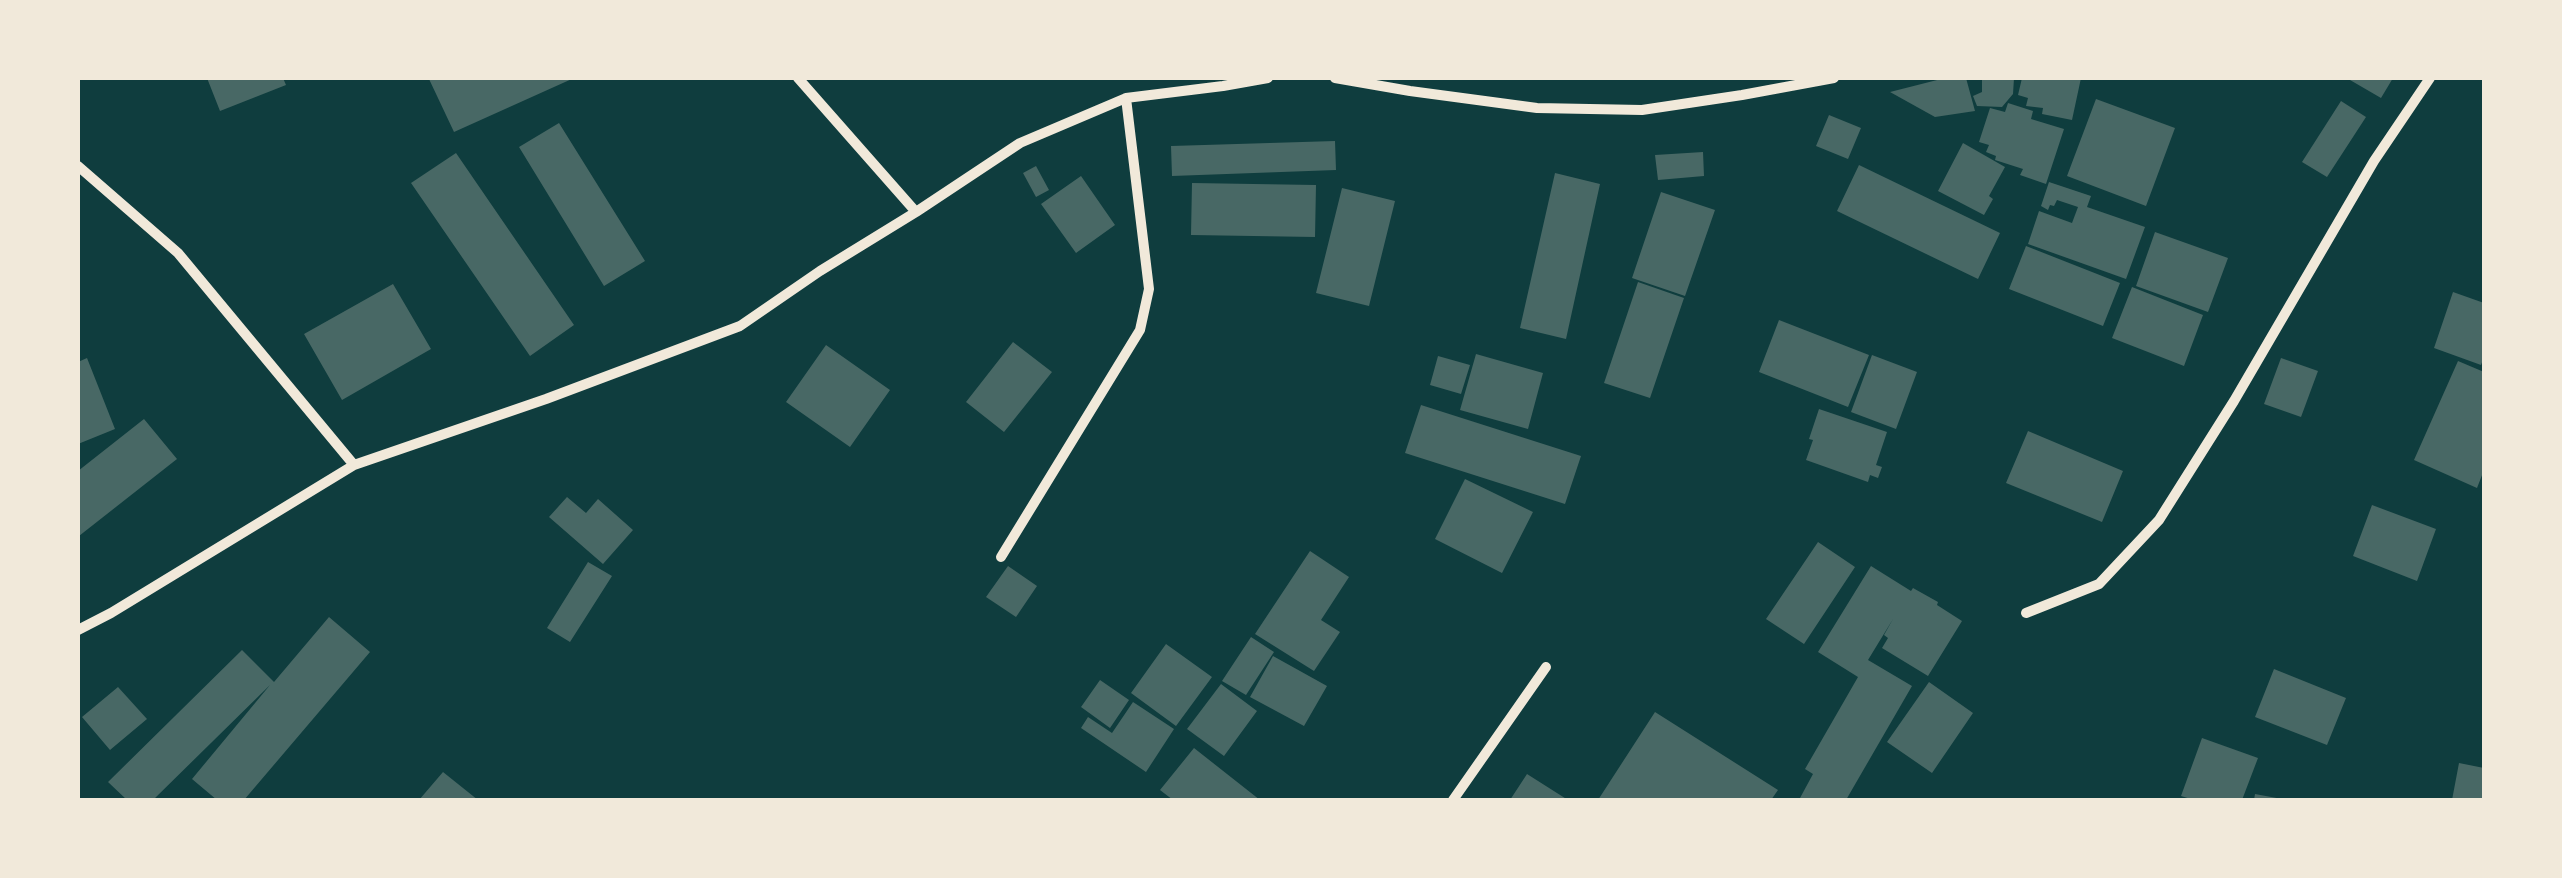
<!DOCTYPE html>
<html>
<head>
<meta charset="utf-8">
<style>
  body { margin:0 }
  #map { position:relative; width:2562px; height:878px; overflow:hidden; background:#0f3d3e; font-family:"Asap Condensed",sans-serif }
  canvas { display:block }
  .frame { position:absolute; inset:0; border:80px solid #f1e9da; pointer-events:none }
</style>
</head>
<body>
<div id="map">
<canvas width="2562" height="878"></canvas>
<div class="frame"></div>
</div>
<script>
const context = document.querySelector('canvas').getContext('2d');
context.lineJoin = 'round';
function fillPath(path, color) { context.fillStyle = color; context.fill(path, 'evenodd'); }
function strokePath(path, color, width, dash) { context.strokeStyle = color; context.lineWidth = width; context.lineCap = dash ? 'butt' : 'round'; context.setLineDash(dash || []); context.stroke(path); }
fillPath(new Path2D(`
  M 207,78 L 283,78 L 286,85 L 220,111 Z
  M 433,78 L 574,78 L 454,132 L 429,79 Z
  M 1945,78 L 1966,78 L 1975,111 L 1935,117 L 1890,92 Z
  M 1982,78 L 2014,78 L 2013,94 L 2002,107 L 1977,106 L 1973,96 L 1982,92 Z
  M 2022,78 L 2081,78 L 2072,120 L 2042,114 L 2043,108 L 2026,106 L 2028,98 L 2018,95 Z
  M 2352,78 L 2393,78 L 2381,98 L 2350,80 Z
  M 2096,99 L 2175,128 L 2146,206 L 2067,176 Z
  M 2341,101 L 2366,117 L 2327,177 L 2302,162 Z
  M 2008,103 L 2033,111 L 2031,119 L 2064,129 L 2046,184 L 2020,175 L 2023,169 L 1995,160 L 1996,156 L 1986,152 L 1989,145 L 1979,142 L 1990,108 L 2005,112 Z
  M 1829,115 L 1861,128 L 1848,159 L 1816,146 Z
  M 559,123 L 645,261 L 604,286 L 519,147 Z
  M 1335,141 L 1336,170 L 1172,176 L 1171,146 Z
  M 1963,143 L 2005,167 L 1989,196 L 1993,199 L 1984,215 L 1938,191 Z
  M 1703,152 L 1704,176 L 1658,180 L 1655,155 Z
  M 456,153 L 574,325 L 530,356 L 411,183 Z
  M 1859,165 L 2000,233 L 1978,279 L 1837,211 Z
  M 1036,166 L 1049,190 L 1036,197 L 1023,173 Z
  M 1555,173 L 1600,184 L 1566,339 L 1520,328 Z
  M 1081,176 L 1115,225 L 1076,253 L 1041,204 Z
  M 2049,182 L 2091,196 L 2087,207 L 2145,227 L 2126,279 L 2028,244 L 2039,211 L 2072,223 L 2078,207 L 2057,200 L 2054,206 L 2050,205 L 2048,210 L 2041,206 Z
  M 1192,183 L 1316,185 L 1315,237 L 1191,235 Z
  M 1342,188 L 1395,201 L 1369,306 L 1316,293 Z
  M 1661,192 L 1715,210 L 1685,296 L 1632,278 Z
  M 2155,232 L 2228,258 L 2208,312 L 2136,286 Z
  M 2026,246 L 2120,283 L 2103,326 L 2009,289 Z
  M 1638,282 L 1684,298 L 1650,398 L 1604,383 Z
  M 393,284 L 431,349 L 342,400 L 304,334 Z
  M 2132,287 L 2203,315 L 2184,366 L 2112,338 Z
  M 2453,292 L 2484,303 L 2484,357 L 2481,365 L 2434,348 Z
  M 1779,320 L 1869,355 L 1848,407 L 1759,372 Z
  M 1013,342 L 1052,372 L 1004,432 L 966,402 Z
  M 826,345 L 890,390 L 850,447 L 786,402 Z
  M 1476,354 L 1543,373 L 1528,429 L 1460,410 Z
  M 1872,355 L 1917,372 L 1896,429 L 1851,412 Z
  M 1438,356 L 1470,365 L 1461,394 L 1430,385 Z
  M 87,358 L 115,429 L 78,444 L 78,362 Z
  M 2281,358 L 2318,371 L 2301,417 L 2264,404 Z
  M 2458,361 L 2484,372 L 2484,470 L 2477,488 L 2414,460 Z
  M 1421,405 L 1581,456 L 1565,504 L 1405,453 Z
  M 1819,409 L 1887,432 L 1876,465 L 1882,467 L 1878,478 L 1870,475 L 1868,482 L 1806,460 L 1813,440 L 1809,439 Z
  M 144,419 L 177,459 L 79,536 L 78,471 Z
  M 2028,431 L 2123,471 L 2102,522 L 2006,483 Z
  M 1465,479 L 1533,512 L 1502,573 L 1435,539 Z
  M 567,497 L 586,513 L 598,499 L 633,530 L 603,564 L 549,517 Z
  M 2372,505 L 2436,529 L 2417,581 L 2353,556 Z
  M 1818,542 L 1855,567 L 1804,644 L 1766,619 Z
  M 1310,551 L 1349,577 L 1321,620 L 1340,632 L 1314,671 L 1255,634 Z
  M 588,562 L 612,576 L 570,642 L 547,628 Z
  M 1008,566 L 1037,586 L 1016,617 L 986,597 Z
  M 1871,566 L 1911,591 L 1913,588 L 1938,602 L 1937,605 L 1962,621 L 1928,676 L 1882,648 L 1888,638 L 1884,635 L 1893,619 L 1868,660 L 1912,686 L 1846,800 L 1804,800 L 1800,798 L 1813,774 L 1805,769 L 1858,677 L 1818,652 Z
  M 329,617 L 370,652 L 244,800 L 217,800 L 192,779 L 270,685 L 153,800 L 127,800 L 108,782 L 242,650 L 274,682 Z
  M 1251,637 L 1274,652 L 1246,695 L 1222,681 Z
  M 1166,644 L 1212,677 L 1176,726 L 1131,693 Z
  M 1273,656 L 1327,686 L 1304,726 L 1250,697 Z
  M 2274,669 L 2346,698 L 2327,745 L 2255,717 Z
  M 1100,680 L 1129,700 L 1110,728 L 1081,707 Z
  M 1929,682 L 1973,713 L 1932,773 L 1887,742 Z
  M 1221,684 L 1257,711 L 1224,756 L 1187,729 Z
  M 118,687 L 147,719 L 110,750 L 82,717 Z
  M 1133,702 L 1174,729 L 1146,772 L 1081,728 L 1088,717 L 1112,733 Z
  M 1655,712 L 1778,790 L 1771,800 L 1598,800 Z
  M 2202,738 L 2258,758 L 2242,800 L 2194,800 L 2181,796 Z
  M 1194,748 L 1260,800 L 1173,800 L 1160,790 Z
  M 2459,763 L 2484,768 L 2484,800 L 2452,800 Z
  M 443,772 L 478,800 L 419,800 Z
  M 1527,774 L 1568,800 L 1510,800 Z
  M 2255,794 L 2282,799 L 2281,800 L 2254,800 Z`), '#486865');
strokePath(new Path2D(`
  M 798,78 L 916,212
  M 1335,78 L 1410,91 L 1537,108 L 1642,110 L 1742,95 L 1834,78
  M 78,166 L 178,253 L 354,465
  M 1001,557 L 1140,330 L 1149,289 L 1126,98
  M 2026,613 L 2099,584 L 2159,520 L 2234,401 L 2374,161 L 2430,78
  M 78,630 L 111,613 L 354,465 L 546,399 L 740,326 L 820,271 L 916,212 L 1020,143 L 1126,98 L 1223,86 L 1268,78
  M 1453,800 L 1546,667`), '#f1e9da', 10);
</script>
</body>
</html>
